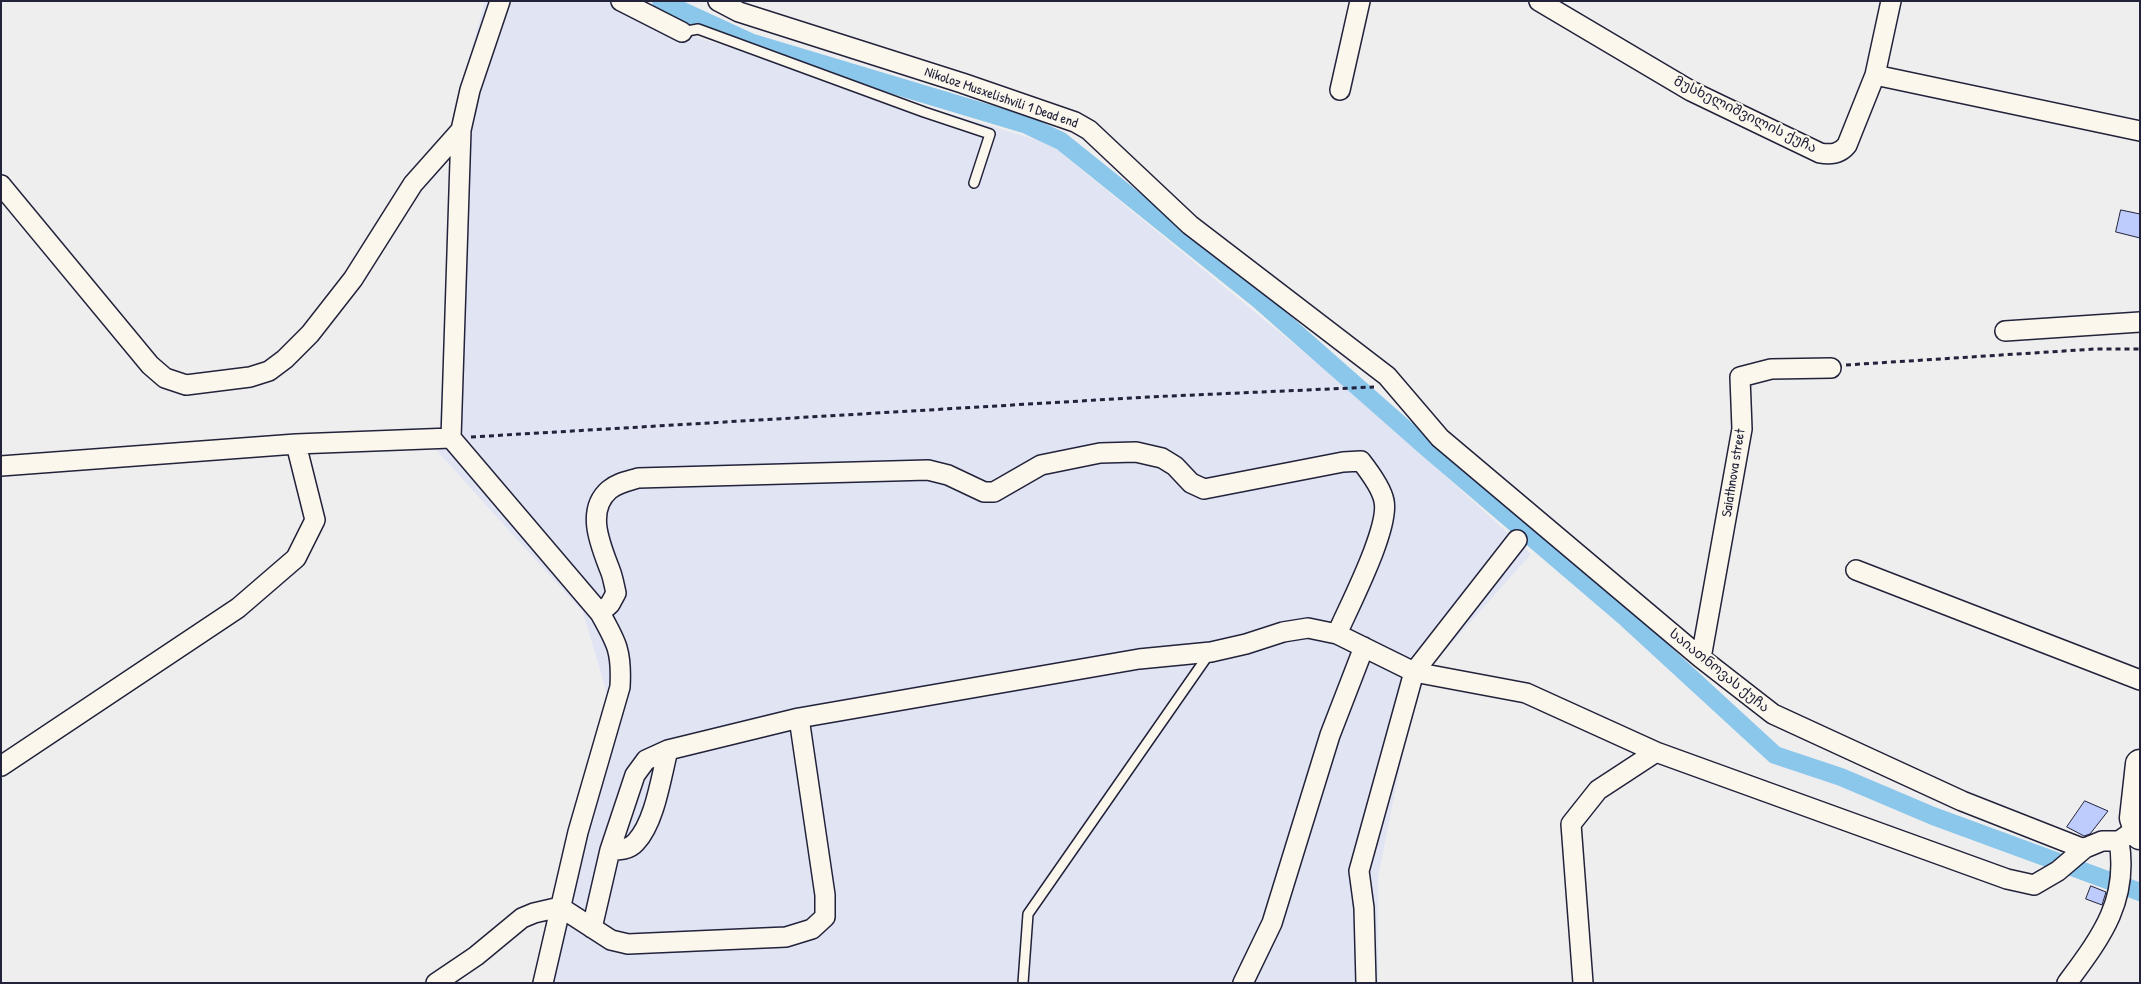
<!DOCTYPE html>
<html>
<head>
<meta charset="utf-8">
<style>
  body { margin:0 }
  #map { position:relative; width:2141px; height:984px; overflow:hidden; background:#efeeef; font-family:"Patrick Hand",sans-serif }
  canvas { display:block }
  .frame { position:absolute; inset:0; border:2px solid #22223b; pointer-events:none }
</style>
</head>
<body>
<div id="map">
<canvas width="2141" height="984"></canvas>
<div class="frame"></div>
</div>
<script>
const context = document.querySelector('canvas').getContext('2d');
context.lineJoin = 'round';
function fillPath(path, color) { context.fillStyle = color; context.fill(path, 'evenodd'); }
function strokePath(path, color, width, dash) { context.strokeStyle = color; context.lineWidth = width; context.lineCap = dash ? 'butt' : 'round'; context.setLineDash(dash || []); context.stroke(path); }
function drawText(font, color, halo, rows, align = 'center') {
  context.font = font + ' "Patrick Hand","Noto Sans Georgian",sans-serif'; context.lineWidth = 4; context.setLineDash([]); context.textBaseline = 'middle'; context.strokeStyle = halo; context.fillStyle = color; for (const [text, x, y, turn = 0] of rows) {
    context.save(); context.translate(x, y); context.rotate((+turn || 0) * Math.PI / 180); context.textAlign = isNaN(turn) ? turn : align; if (halo) context.strokeText(text, 0, 0); context.fillText(text, 0, 0); context.restore();
  }
}
fillPath(new Path2D(`
  M 485,1 L 607,1 L 702,39 L 1050,144 L 1361,399 L 1531,554 L 1417,682 L 1378,877 L 1378,983 L 548,983 L 607,694 L 583,612 L 438,452 L 458,99 Z`), '#e0e4f3');
strokePath(new Path2D(`
  M 661,1 L 750,42 L 1027,125 L 1061,141 L 1259,300 L 1427,448 L 1627,619 L 1775,755 L 1841,777 L 1933,816 L 2140,892`), '#8bc6eb', 18);
const building = new Path2D(`
  M 2121,210 L 2140,214 L 2140,238 L 2116,232 Z
  M 2085,801 L 2108,811 L 2090,834 L 2084,836 L 2067,827 Z
  M 2091,886 L 2106,892 L 2102,905 L 2086,899 Z`);
fillPath(building, '#beccfd');
strokePath(building, '#22223b', 1);
const lane = new Path2D(`
  M 682,32 L 698,29 L 924,112 L 990,134 L 974,183
  M 1023,983 L 1028,914 L 1209,654`);
const street = new Path2D(`
  M 500,1 L 470,90 L 461,130 L 451,438 L 600,613 C 617,643 622,652 620,687 L 578,832 L 543,983
  M 621,1 L 682,32
  M 718,1 L 739,12 L 962,83 L 1075,122 L 1089,130 L 1190,225 L 1387,376 L 1440,438 L 1701,658 L 1773,714 L 1962,801 L 2079,847 L 2085,848 L 2102,841 L 2119,841
  M 1539,1 L 1691,91 L 1820,153 C 1831,155 1840,154 1847,145 L 1875,75 L 1891,1
  M 1875,75 L 2140,131
  M 1340,90 L 1360,1
  M 1,185 L 150,365 L 165,378 L 186,385 L 250,377 L 269,371 L 285,359 L 310,334 L 353,279 L 413,184 L 461,130
  M 2005,331 L 2140,322
  M 1,466 L 296,444 L 451,438
  M 1856,570 L 2140,680
  M 600,613 L 610,604 L 616,593 C 614,585 613,577 610,570 C 601,546 585,511 609,490 C 617,483 628,481 638,478 L 928,470 L 948,475 L 984,492 L 994,492 L 1041,465 L 1100,453 L 1136,452 L 1162,458 L 1175,466 L 1191,483 L 1204,489 L 1343,462 L 1361,461 C 1368,470 1382,489 1384,501 C 1390,528 1349,606 1337,634
  M 1701,658 L 1742,429 L 1740,377 L 1771,369 L 1831,368
  M 1,766 L 238,608 L 296,558 L 315,520 L 296,444
  M 610,850 C 620,850 629,850 636,842 C 655,822 661,777 668,750
  M 592,928 L 610,850 L 635,775 L 646,760 L 668,750 L 799,718
  M 436,983 L 476,956 L 522,918 L 534,913 L 560,907 L 611,940 L 628,944 L 786,937 L 812,929 L 825,917 L 825,895 L 799,718 L 1139,659 L 1211,652 L 1246,644 L 1283,632 L 1308,628 L 1337,634 L 1414,672 L 1526,693 L 1656,752 L 2007,879 L 2034,885 L 2058,871 L 2085,848
  M 1243,983 L 1272,923 L 1330,735 L 1364,647
  M 1366,983 L 1364,908 L 1359,871 L 1414,672 L 1517,540
  M 1583,983 L 1571,824 L 1598,790 L 1656,752
  M 2067,983 C 2101,937 2129,901 2119,841 L 2129,834`);
const highway = new Path2D(`
  M 2140,764 L 2134,818 L 2140,835`);
strokePath(lane, '#22223b', 12);
strokePath(street, '#22223b', 22);
strokePath(highway, '#22223b', 31);
strokePath(new Path2D(`
  M 1846,365 L 2095,349 L 2140,349
  M 471,437 L 1148,397 L 1374,387`), '#22223b', 3, [5, 4]);
strokePath(lane, '#fbf7ec', 9);
strokePath(street, '#fbf7ec', 19);
strokePath(highway, '#fbf7ec', 28);
drawText('14px', '#22223b', '#fbf7ec', [
  ["Nikoloz Musxelishvili 1 Dead end",1001,98,19],
  ["მუსხელიშვილის ქუჩა",1745,115,26],
  ["Saiathnova street",1734,473,-81],
  ["საიათნოვას ქუჩა",1719,671,39]
]);
</script>
</body>
</html>
